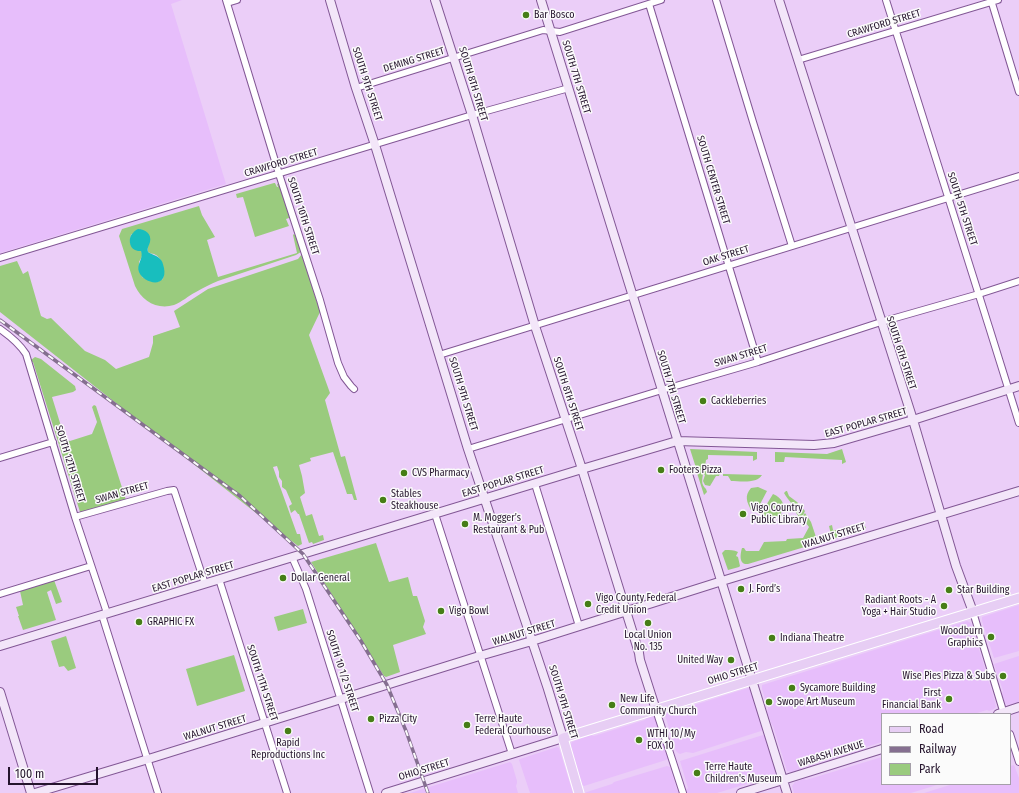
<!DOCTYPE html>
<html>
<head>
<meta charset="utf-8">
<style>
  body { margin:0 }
  #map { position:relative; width:1019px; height:793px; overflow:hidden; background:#ebcef8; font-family:"Fira Sans Condensed",sans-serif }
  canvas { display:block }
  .legend { position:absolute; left:881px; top:713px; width:130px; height:72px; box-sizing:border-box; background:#fbfbfb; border:1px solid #a59fa9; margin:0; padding:5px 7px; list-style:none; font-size:12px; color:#25142d }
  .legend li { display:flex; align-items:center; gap:8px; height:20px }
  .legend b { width:20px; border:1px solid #a59fa9 }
  .scale { position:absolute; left:8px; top:767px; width:90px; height:18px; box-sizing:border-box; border:2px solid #25142d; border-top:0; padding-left:5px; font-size:12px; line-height:14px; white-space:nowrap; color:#25142d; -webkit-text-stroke:3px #fbfbfb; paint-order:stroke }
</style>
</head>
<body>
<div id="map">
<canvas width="1019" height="793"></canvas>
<ul class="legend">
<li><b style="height:5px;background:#e7cef4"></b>Road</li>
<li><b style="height:5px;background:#856f90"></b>Railway</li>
<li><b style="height:11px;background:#9acb7e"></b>Park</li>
</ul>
<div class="scale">100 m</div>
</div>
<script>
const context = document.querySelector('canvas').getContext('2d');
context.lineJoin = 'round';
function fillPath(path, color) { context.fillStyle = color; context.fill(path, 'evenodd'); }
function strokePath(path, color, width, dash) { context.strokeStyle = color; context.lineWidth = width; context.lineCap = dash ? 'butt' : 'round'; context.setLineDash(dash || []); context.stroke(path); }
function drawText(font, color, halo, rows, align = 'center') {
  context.font = font + ' "Fira Sans Condensed",sans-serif'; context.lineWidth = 3; context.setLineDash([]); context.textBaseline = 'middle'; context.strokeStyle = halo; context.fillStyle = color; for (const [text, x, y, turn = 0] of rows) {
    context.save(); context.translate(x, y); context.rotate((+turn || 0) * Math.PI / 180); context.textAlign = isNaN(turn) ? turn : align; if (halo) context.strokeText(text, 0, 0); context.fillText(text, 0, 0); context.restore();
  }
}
fillPath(new Path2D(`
  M 0,0 L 182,0 L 171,4 L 226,184 L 0,253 Z
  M 1019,605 L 1019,651 L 994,658 L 982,621 L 982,617 Z
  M 967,621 L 971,623 L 995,702 L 996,707 L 994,709 L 989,711 L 987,710 L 974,714 L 882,714 L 882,742 L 802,767 L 801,769 L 792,772 L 787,771 L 773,726 L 772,725 L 767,712 L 768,709 L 762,689 L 762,685 Z
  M 1019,656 L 1019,702 L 1007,705 L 1005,703 L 1002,694 L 1003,691 L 994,664 Z
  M 748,688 L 750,689 L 758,713 L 760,715 L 764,729 L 761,731 L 693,753 L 686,752 L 680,754 L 678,753 L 676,751 L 665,715 L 666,714 Z
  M 652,716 L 655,717 L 660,728 L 659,731 L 666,754 L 669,756 L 669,759 L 584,786 L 582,785 L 571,749 L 571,744 L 572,742 L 590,735 L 594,736 L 645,720 L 647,717 Z
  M 763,735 L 765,736 L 776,770 L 777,774 L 776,777 L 764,781 L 760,780 L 717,793 L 687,793 L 686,790 L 688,788 L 680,761 Z
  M 557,747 L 559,748 L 573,793 L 530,793 L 519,760 L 520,759 Z
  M 882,757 L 882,784 L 940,784 L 911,793 L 794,793 L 792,786 L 795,782 L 804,779 L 806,780 Z
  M 510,762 L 512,764 L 517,781 L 517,783 L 516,786 L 518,793 L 410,793 Z
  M 1014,765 L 1019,778 L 1019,793 L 924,793 L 953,784 L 1010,784 L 1010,766 Z
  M 667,766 L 670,767 L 677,790 L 680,793 L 585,793 L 587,792 L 612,784 L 614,782 Z`), '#e7befb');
fillPath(new Path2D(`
  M 274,183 L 275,183 L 277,187 L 278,187 L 277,184 L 279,183 L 290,217 L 289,218 L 286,219 L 289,226 L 255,237 L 243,197 L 237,198 L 236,194 Z
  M 199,206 L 202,215 L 215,237 L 207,240 L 218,277 L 297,253 L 293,235 L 294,234 L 295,235 L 301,252 L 296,255 L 218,281 C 210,284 203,288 196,292 C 188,296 182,302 174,305 C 157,310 142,301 135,286 L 119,236 L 122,229 ZM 131,234 L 148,247 L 148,252 C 150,253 152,254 154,254 C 163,258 165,270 163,279 L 157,282 L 148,280 L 142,277 L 139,262 C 141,258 144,255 141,251 L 138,250 L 130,243 Z
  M 302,254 L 320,312 L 309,335 L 330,393 L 325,400 L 341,457 L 345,456 L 357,500 L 354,500 L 352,494 L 347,494 L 333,452 L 310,458 L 311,461 L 299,465 L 302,476 L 305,493 L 300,497 L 306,516 L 312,514 L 319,536 L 323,535 L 324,540 L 313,544 L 312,542 L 309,543 L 299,514 L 298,514 L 295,510 L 291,513 L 289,506 L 292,504 L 286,490 L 282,487 L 282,481 L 279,477 L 279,472 L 277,466 L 273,467 L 297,534 L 300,534 L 302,544 L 298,546 L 0,312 L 0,266 L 17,261 L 23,274 L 28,271 L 41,316 L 47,319 L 51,318 L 85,351 L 105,360 L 116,369 L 149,357 L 153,343 L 153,336 L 180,327 L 174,311 L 208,289 L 298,259 Z
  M 35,357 L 41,359 L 75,386 L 76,390 L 73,392 L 52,397 L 65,439 L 70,441 L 92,434 L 97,422 L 92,407 L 94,405 L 96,406 L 126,500 L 83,512 L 80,512 L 33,362 L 31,362 L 31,360 Z
  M 690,449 L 757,452 L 757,459 L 753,461 L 753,456 L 708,455 L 708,459 L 706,460 L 705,466 L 708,467 L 708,473 L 720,473 L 719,476 L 716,476 L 710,486 L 705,485 L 703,481 L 705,475 L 703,474 C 702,481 701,484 706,489 L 707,492 L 704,495 L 697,473 L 700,473 L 700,471 L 697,471 Z
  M 842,449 L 846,462 L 842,464 L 842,460 L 785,457 L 784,462 L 775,462 L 775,452 L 827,454 Z
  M 723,474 L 762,475 C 757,484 740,481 731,481 L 728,476 L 723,476 Z
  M 758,487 L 767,491 L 757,510 L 751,510 C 747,502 744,496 751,488 Z
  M 786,491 L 787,491 L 789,496 L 797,502 L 805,511 L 802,517 L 805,513 L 811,522 L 818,543 L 748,564 C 739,565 740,555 742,548 L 744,548 L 746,551 L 759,551 L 764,542 L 786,541 L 787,539 L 803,538 L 809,527 L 802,518 L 800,518 C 795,512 795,510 792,504 C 789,500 786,497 784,493 Z
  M 773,494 C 782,498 786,504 781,513 L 782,516 L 764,517 L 762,512 Z
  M 832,525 L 833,530 L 857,530 L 859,525 L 865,526 L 866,528 L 832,539 L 829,526 Z
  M 376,543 L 389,582 L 408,577 L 413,596 L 417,596 L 425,621 L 423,627 L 426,634 L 393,645 L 400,672 L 386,677 L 384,676 L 311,562 Z
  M 725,550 C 730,550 734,550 738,552 L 736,556 L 738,557 L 740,566 L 739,567 L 728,570 L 722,553 Z
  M 54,580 L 62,602 L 56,604 L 51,590 L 47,592 L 56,620 L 23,630 L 18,616 L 19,616 L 16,607 L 23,605 L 20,591 Z
  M 303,609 L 307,623 L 278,631 L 274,617 Z
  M 66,636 L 76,668 L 68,671 L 64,666 L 59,667 L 51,641 Z
  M 234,655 L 245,691 L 197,706 L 186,669 Z`), '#9acb7e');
fillPath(new Path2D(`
  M 138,229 C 145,229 152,234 150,242 C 149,246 147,247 148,252 C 152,255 157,255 161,260 C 163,262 163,265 164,268 C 168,289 144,284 139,272 C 136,264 144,259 141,251 C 139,251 137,251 135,250 C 129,248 128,237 133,233 C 134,231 136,230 138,229 Z`), '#18bebe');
const street = new Path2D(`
  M 226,0 L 279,174 L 320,300 L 338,363 L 344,377 L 351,386 L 354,389
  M 716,0 L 753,122 L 792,246
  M 886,0 L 989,327 L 1019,423
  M 991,0 L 1019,92
  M 227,3 L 237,0
  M 649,4 L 758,362
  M 798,60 L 998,0
  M 356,88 L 543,30 L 560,32 L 661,0
  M 0,258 L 472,115 L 569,88
  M 0,329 C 10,336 19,343 26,354 L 75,517 L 107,613
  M 439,355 L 1019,176
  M 468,449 L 662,390 L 758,362 L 881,322 L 979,294 L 1019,281
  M 0,458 L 53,442
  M 535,484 L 579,626
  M 435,514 L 512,754
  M 75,517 L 167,491 L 174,490 L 205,584
  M 292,557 L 306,589 L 370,793
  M 219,579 L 287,793
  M 0,594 L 91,566
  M 973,612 L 1004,714
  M 102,615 L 158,793
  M 656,710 L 683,793
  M 1010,734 L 1019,762`);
const secondary = new Path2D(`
  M 330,0 L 356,88 L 375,145 L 468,449 L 548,689 L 563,738 L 386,793
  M 435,0 L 472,115 L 535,326 L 582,469 L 639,653 L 640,660 L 656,710
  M 541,0 L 787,793
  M 779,0 L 913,420 L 956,566 L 973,612
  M 0,646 L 582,469 L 677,441 L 814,445 L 834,443 L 913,420 L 1019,386
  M 0,692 L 31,793
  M 998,714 L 1019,707
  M 35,793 L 155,757 L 476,657 L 532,641 L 722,581 L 1019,491
  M 741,793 L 882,749`);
const primary = new Path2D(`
  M 579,793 L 563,738 L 1019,598`);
strokePath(street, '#825795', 8);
strokePath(secondary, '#825795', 10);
strokePath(primary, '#fff', 11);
strokePath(street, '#fff', 6);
strokePath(secondary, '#f3e6f9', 8);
strokePath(primary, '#e7cef4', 9);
const rail = new Path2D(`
  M 0,320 L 240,496 L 303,554 L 361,641 L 387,685 L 406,731 L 428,793`);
strokePath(rail, '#856f90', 3.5);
strokePath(rail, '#fbfbfb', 2, [6]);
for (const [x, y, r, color] of [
  [526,15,4,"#467e17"],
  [703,401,4,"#467e17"],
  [661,470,4,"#467e17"],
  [404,473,4,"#467e17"],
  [383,500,4,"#467e17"],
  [743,514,4,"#467e17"],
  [465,524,4,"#467e17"],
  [283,578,4,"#467e17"],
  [741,589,4,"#467e17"],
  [949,590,4,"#467e17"],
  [588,604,4,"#467e17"],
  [944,606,4,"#467e17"],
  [441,611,4,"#467e17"],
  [139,622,4,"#467e17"],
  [648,623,4,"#467e17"],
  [991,637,4,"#467e17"],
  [772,638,4,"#467e17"],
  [731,660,4,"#467e17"],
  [1003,676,4,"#467e17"],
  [792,688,4,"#467e17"],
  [949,699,4,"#467e17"],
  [769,702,4,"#467e17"],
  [612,705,4,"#467e17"],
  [371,719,4,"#467e17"],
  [467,725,4,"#467e17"],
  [288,731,4,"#467e17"],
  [639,740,4,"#467e17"],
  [697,773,4,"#467e17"]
]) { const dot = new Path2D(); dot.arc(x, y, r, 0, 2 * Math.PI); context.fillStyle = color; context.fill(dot); strokePath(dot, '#fbfbfb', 1.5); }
drawText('10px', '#25142d', '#fbfbfb', [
  ["Bar Bosco",534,15],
  ["Cackleberries",711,401],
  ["Footers Pizza",669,470],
  ["CVS Pharmacy",412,473],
  ["Stables",391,494],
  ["Steakhouse",391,506],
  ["Vigo Country",751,508],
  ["Public Library",751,520],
  ["M. Mogger’s",473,518],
  ["Restaurant & Pub",473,530],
  ["Dollar General",291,578],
  ["J. Ford’s",749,589],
  ["Star Building",957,590],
  ["Vigo County Federal",596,598],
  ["Credit Union",596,610],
  ["Radiant Roots - A",936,600,"right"],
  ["Yoga + Hair Studio",936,612,"right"],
  ["Vigo Bowl",449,611],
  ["GRAPHIC FX",147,622],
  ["Woodburn",983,631,"right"],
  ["Graphics",983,643,"right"],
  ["Local Union",648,635,"center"],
  ["No. 135",648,647,"center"],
  ["Indiana Theatre",780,638],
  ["United Way",723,660,"right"],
  ["Wise Pies Pizza & Subs",995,676,"right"],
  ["Sycamore Building",800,688],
  ["First",941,693,"right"],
  ["Financial Bank",941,705,"right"],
  ["New Life",620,699],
  ["Community Church",620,711],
  ["Swope Art Museum",777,702],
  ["Pizza City",379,719],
  ["Terre Haute",475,719],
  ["Federal Courhouse",475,731],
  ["WTHI 10/My",647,734],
  ["FOX 10",647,746],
  ["Rapid",288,743,"center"],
  ["Reproductions Inc",288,755,"center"],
  ["Terre Haute",705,767],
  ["Children's Museum",705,779]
], 'left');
drawText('10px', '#25142d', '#fbfbfb', [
  ["CRAWFORD STREET",884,24,-17],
  ["DEMING STREET",414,60,-17],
  ["SOUTH 7TH STREET",576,77,73],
  ["SOUTH 9TH STREET",367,84,72],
  ["SOUTH 8TH STREET",473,84,73],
  ["CRAWFORD STREET",281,163,-17],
  ["SOUTH CENTER STREET",713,180,73],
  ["SOUTH 5TH STREET",962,209,72],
  ["SOUTH 10TH STREET",303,216,72],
  ["OAK STREET",726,256,-17],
  ["SOUTH 6TH STREET",901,353,72],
  ["SWAN STREET",741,356,-17],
  ["SOUTH 7TH STREET",671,387,73],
  ["SOUTH 9TH STREET",463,394,73],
  ["SOUTH 8TH STREET",568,394,72],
  ["EAST POPLAR STREET",866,423,-16],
  ["SOUTH 12TH STREET",70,464,73],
  ["EAST POPLAR STREET",503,482,-17],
  ["SWAN STREET",122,493,-16],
  ["WALNUT STREET",834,536,-17],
  ["EAST POPLAR STREET",193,577,-17],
  ["WALNUT STREET",524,633,-17],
  ["SOUTH 10 1/2 STREET",342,671,72],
  ["OHIO STREET",733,674,-17],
  ["SOUTH 11TH STREET",262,683,72],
  ["SOUTH 9TH STREET",563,702,73],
  ["WALNUT STREET",215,728,-17],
  ["WABASH AVENUE",831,754,-17],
  ["OHIO STREET",424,770,-17]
]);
</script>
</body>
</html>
